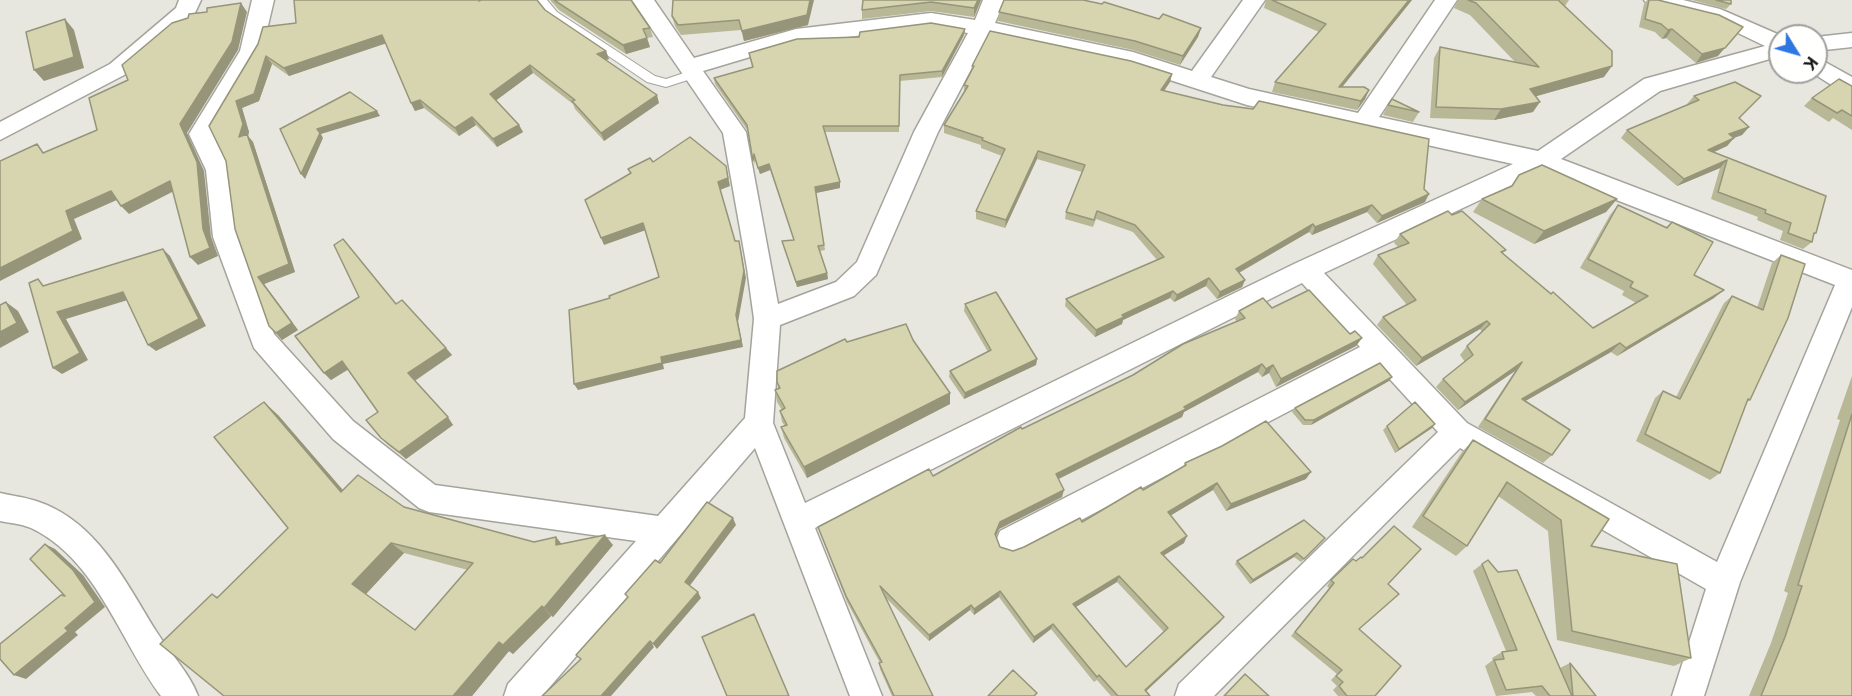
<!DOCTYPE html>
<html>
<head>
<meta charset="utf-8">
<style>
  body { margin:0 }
  #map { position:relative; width:1852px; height:696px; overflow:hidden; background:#e7e7df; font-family:Inter,sans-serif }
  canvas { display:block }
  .north { position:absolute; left:1768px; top:24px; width:60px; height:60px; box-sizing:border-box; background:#fffffe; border:2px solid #9f9f9e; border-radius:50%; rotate:127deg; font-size:16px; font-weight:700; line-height:24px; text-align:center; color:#10100d }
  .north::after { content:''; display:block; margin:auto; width:21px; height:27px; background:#2e76e2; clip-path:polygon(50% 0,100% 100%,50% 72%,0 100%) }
</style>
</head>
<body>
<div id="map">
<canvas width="1852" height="696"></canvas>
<div class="north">K</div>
</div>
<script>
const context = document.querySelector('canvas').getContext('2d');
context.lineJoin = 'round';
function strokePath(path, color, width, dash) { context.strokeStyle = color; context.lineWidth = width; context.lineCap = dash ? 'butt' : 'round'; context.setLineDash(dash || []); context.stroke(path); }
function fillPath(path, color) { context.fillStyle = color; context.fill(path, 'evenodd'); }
const service = new Path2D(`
  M 536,0 L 547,0 L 557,12 L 655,76 L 666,79 L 693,70 L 699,74 L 697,77 L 666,87 L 647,82 L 549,16 Z`);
const minor = new Path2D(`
  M 179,0 L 201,0 L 193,17 L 126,74 L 0,140 L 0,122 L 110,64 L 176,8 Z
  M 252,0 L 274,0 L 262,51 L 213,134 L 230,170 L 239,237 L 274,334 L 353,421 L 435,485 L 658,516 L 745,418 L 754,319 L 747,268 L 723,133 L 632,0 L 654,0 L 694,58 L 796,29 L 931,13 L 975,20 L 983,0 L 1005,0 L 995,23 L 1133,52 L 1192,71 L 1243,0 L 1265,0 L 1211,77 L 1249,89 L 1358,113 L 1435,0 L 1457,0 L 1379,117 L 1538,151 L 1644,79 L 1765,46 L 1713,21 L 1648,5 L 1644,0 L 1683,0 L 1720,9 L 1782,36 L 1780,56 L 1660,91 L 1561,159 L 1852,270 L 1852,307 L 1740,582 L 1704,696 L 1672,696 L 1706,589 L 1460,448 L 1214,696 L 1175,696 L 1179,684 L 1438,432 L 1377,365 L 1022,551 L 1011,555 L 1000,551 L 996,541 L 1000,531 L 1360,347 L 1302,283 L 815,528 L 882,696 L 850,696 L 755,448 L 542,696 L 504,696 L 508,684 L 636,541 L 429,512 L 419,508 L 333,439 L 254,348 L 213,237 L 206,170 L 189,134 L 240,51 ZM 931,27 L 968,33 L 914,132 L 857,262 L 836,282 L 778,304 L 746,132 L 703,71 L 797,43 ZM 988,37 L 1130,67 L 1247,105 L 1513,164 L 1296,263 L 805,503 L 773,423 L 780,325 L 854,296 L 876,275 L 938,132 ZM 1542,171 L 1835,285 L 1717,562 L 1467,423 L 1324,273 Z
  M 1852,33 L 1852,47 L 1816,51 L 1816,37 Z
  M 1816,57 L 1852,77 L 1852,95 L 1844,93 L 1811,72 L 1816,72 Z
  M 0,493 C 12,496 25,497 36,501 C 96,520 125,581 156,631 C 169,652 189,672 198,696 L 161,696 C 120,642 97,559 31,528 C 22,524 10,523 0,521 Z`);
strokePath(service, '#a4a49d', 2);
strokePath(minor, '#a4a49d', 3);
fillPath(service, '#fff');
fillPath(minor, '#fff');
fillPath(new Path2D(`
  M 550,0 L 631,0 L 650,28 L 653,37 L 647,38 L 650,47 L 626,54 L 559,10 Z
  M 673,0 L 808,25 L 744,41 L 741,30 L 681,35 L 675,26 L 672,16 Z
  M 863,0 L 981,0 L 974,17 L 931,11 L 862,19 L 862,10 Z
  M 1266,0 L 1412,0 L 1342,87 L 1369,90 L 1365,99 L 1357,110 L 1272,92 L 1275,82 L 1319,32 L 1264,8 Z
  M 1458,0 L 1569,0 L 1565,6 L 1604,77 L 1536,96 L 1533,112 L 1494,120 L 1430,118 L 1434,58 L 1440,47 L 1516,63 L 1470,15 L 1454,8 Z
  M 1647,0 L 1658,0 L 1718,56 L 1696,63 L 1666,38 L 1662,39 L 1655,32 L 1639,27 L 1644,4 Z
  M 1692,0 L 1731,0 L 1731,4 L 1726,9 Z
  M 545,10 L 606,51 L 609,59 L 606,60 L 659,103 L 604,141 L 575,109 L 573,104 L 533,73 L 496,100 L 519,125 L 523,132 L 497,147 L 476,125 L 459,136 L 424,108 L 415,111 L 411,103 L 386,43 L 289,76 L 272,64 L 259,101 L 242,108 L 249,132 L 248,136 L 253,142 L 295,272 L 264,284 L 298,330 L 282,340 L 269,326 L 226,161 L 258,44 Z
  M 999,12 L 1159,19 L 1201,28 L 1198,37 L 1180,65 L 1133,50 L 998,21 Z
  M 965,29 L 964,35 L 942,77 L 900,81 L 899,132 L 825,132 L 840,182 L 840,188 L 816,193 L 825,250 L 820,251 L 827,273 L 828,279 L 797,287 L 782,241 L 794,240 L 770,170 L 760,174 L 755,160 L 755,166 L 748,131 L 715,84 L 714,78 L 752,67 L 749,53 L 859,37 Z
  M 972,66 L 1172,74 L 1170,82 L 1164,91 L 1424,189 L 1425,202 L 1377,223 L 1367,212 L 1312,235 L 1309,232 L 1239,273 L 1245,280 L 1242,287 L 1217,299 L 1206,286 L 1174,302 L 1170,298 L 1123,320 L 1122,324 L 1095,337 L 1065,306 L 1066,299 L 1157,260 L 1133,232 L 1096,219 L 1093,227 L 1065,219 L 1066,212 L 1082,172 L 1037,159 L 1005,228 L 976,219 L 976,211 L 1002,156 L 981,148 L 981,145 L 944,133 L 944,125 L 964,92 L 964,85 L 971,71 Z
  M 1852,86 L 1852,130 L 1833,118 L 1829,122 L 1804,106 L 1812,98 Z
  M 1694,96 L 1739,118 L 1749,127 L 1742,135 L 1734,138 L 1727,146 L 1714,152 L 1826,196 L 1816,233 L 1813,236 L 1812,242 L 1803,249 L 1780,240 L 1783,231 L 1757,220 L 1758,217 L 1711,199 L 1720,168 L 1677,186 L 1621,138 L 1627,130 L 1688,105 L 1687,104 Z
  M 1388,105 L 1419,112 L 1413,122 L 1383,115 Z
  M 1519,175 L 1617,199 L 1606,212 L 1534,244 L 1473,212 L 1482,199 L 1511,187 Z
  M 1618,205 L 1666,227 L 1672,222 L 1694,275 L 1714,298 L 1617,356 L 1611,352 L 1525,401 L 1552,455 L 1543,463 L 1478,427 L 1515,371 L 1458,410 L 1436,387 L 1443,379 L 1465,362 L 1460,355 L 1467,346 L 1482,332 L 1480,329 L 1416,366 L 1377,325 L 1383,317 L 1407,305 L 1373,264 L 1378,255 L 1398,247 L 1394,243 L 1400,234 L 1452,215 L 1506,250 L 1503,253 L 1593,328 L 1636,303 L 1622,295 L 1624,291 L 1580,268 L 1610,215 Z
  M 1781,255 L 1750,400 L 1746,403 L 1720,473 L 1710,480 L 1636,441 L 1655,398 L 1663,391 L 1676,397 L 1724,303 L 1732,296 L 1757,308 L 1772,263 Z
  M 396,304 L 446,348 L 452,355 L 415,381 L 453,425 L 406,459 L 388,445 L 381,438 L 378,412 L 348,369 L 331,380 L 324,373 Z
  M 965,304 L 1037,359 L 1036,365 L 964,399 L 949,377 L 950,371 L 988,352 L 964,311 Z
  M 1272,308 L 1362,338 L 1356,346 L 1276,387 L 1269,373 L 1262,377 L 1258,372 L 1184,412 L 1182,417 L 1059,479 L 1062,497 L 999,529 L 996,536 L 1000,547 L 1013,551 L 1024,547 L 1082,522 L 1143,490 L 1183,467 L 1185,463 L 1306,479 L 1226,511 L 1213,490 L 1170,515 L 1184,543 L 1164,555 L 1220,622 L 1146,691 L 1150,696 L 1111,696 L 1097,680 L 1094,682 L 1051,629 L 1033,643 L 999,597 L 974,615 L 970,610 L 929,641 L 885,597 L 933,696 L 892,696 L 880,669 L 879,663 L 880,663 L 847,602 L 820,533 L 818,527 L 933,476 L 1022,429 L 1133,375 L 1237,322 L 1235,319 L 1239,311 ZM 1117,582 L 1164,632 L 1126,667 L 1076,607 Z
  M 913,340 L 950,404 L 807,478 L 784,438 L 781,427 L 785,426 L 782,422 L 780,411 L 782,410 L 777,402 L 775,390 L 778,389 L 777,382 L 847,342 Z
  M 1852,376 L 1852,696 L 1749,696 L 1771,643 L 1788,593 L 1784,591 L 1840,420 L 1837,419 Z
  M 1389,381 L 1311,425 L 1303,425 L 1292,412 L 1295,408 Z
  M 278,415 L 343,490 L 534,542 L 562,544 L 613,545 L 553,617 L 551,616 L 513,654 L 509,651 L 472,696 L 224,696 L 212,594 L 218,597 L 288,528 ZM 404,553 L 468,570 L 415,630 L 366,594 Z
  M 1435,424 L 1432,428 L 1395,453 L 1383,430 L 1387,426 Z
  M 1473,440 L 1591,546 L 1691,658 L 1674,666 L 1557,640 L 1548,531 L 1498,496 L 1467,546 L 1456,556 L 1412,527 L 1462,452 Z
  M 1325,538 L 1301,562 L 1294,557 L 1250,584 L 1235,564 L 1237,561 Z
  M 1482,564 L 1560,668 L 1570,663 L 1596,696 L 1536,696 L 1532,692 L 1496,696 L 1485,666 L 1493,660 L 1492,658 L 1502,652 L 1506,651 L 1473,571 Z
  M 1331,580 L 1388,584 L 1359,629 L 1375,696 L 1338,696 L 1333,690 L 1337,686 L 1331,680 L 1337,674 L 1291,636 L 1329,588 L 1327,586 Z`), '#b8b796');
fillPath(new Path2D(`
  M 810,0 L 814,0 L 808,25 L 744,41 L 742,31 Z
  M 978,0 L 981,0 L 974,17 L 974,8 Z
  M 1409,0 L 1412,0 L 1335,96 L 1339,87 Z
  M 241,3 L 247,12 L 238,50 L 187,133 L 204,171 L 211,237 L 218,256 L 198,265 L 190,257 L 203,229 L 180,124 Z
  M 65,19 L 74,30 L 84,68 L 44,81 L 34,70 Z
  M 1743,27 L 1718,56 L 1696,63 L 1702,54 Z
  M 1201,28 L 1198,37 L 1180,65 L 1183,56 Z
  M 965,29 L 964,35 L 942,77 L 942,71 Z
  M 1672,29 L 1666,38 L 1662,39 L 1668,30 Z
  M 382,35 L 387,43 L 289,76 L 284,68 Z
  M 647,38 L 650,47 L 626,54 L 623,45 Z
  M 606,51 L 609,59 L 600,62 L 597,54 Z
  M 266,56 L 272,64 L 259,101 L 242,108 L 249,132 L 248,136 L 253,142 L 295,272 L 264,284 L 298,330 L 282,340 L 276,333 L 258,277 L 239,137 L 236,101 Z
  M 530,65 L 533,73 L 494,102 L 490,94 Z
  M 1612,66 L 1604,77 L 1523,100 L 1530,89 Z
  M 1172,74 L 1170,82 L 1159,98 L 1161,90 Z
  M 1369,90 L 1365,99 L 1357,110 L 1361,101 Z
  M 657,95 L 659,103 L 604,141 L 601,133 Z
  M 420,100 L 424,108 L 415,111 L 411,103 Z
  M 1540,102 L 1533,112 L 1494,120 L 1501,109 Z
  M 377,111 L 380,116 L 321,134 L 323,138 L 305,179 L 301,174 L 317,129 Z
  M 472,117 L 476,125 L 459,136 L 455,128 Z
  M 519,125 L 523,132 L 497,147 L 493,139 Z
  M 1749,127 L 1742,135 L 1722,142 L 1729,134 Z
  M 1734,138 L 1727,146 L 1701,158 L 1708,150 Z
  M 1038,151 L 1037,159 L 1005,228 L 1006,220 Z
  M 1727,160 L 1720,168 L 1677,186 L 1684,179 Z
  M 769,164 L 770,170 L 760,174 L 758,168 Z
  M 726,166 L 730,186 L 720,190 L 718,182 Z
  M 170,181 L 178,189 L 129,214 L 121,206 Z
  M 840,182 L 840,188 L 816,193 L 815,187 Z
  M 111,191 L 119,199 L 74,219 L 82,239 L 0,281 L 0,268 L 66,211 Z
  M 1429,194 L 1425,202 L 1377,223 L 1382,216 Z
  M 1617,199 L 1606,212 L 1534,244 L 1544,231 Z
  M 1372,205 L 1367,212 L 1312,235 L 1315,227 Z
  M 643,223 L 646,230 L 604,245 L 601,238 Z
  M 1313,224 L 1309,232 L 1233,276 L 1236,269 Z
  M 739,241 L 746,278 L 738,322 L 743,347 L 663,364 L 664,369 L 578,390 L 574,384 L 661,357 L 736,315 Z
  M 163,249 L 170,256 L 206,326 L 156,351 L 148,345 Z
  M 827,273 L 828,279 L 797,287 L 796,282 Z
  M 1209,278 L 1206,286 L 1174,302 L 1177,295 Z
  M 1245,280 L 1242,287 L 1217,299 L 1220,292 Z
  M 1724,290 L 1714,298 L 1617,356 L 1626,348 Z
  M 1173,291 L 1170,298 L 1123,320 L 1122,324 L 1095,337 L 1096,330 L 1122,315 Z
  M 123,292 L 131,299 L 66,319 L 88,360 L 62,374 L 53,368 L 57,312 Z
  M 6,302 L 18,311 L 29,332 L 0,348 L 0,332 Z
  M 1487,321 L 1480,329 L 1416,366 L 1422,358 Z
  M 1362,338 L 1356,346 L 1276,387 L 1281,379 Z
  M 1620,343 L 1611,352 L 1515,407 L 1522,399 Z
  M 446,348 L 452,355 L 414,381 L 408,373 Z
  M 1037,359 L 1036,365 L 964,399 L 965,393 Z
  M 342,361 L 349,369 L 331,380 L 324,373 Z
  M 1522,362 L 1515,371 L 1458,410 L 1465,402 Z
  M 1262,364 L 1258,372 L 1184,412 L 1182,417 L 1054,481 L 1056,474 Z
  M 1273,365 L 1269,373 L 1262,377 L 1266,369 Z
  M 1392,377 L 1389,381 L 1311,425 L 1314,420 Z
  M 950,393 L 950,404 L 807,478 L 804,467 Z
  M 264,402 L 278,415 L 354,503 L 341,492 Z
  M 448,417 L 453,425 L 406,459 L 399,452 Z
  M 1435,424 L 1432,428 L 1395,453 L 1399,449 Z
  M 1311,472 L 1306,479 L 1226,511 L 1231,504 Z
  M 1217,483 L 1213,490 L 1165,519 L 1168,512 Z
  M 1064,490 L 1062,497 L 999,529 L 994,540 L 995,534 L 1000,522 Z
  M 733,518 L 736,525 L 688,588 L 685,582 Z
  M 605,535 L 613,545 L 553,617 L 544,608 Z
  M 1187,536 L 1184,543 L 1158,559 L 1161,553 Z
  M 556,537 L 565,548 L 556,545 Z
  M 391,543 L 404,553 L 366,594 L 352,584 Z
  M 45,544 L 55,549 L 83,575 L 105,607 L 75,632 L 78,635 L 26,679 L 14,675 L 65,628 L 95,602 Z
  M 1297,553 L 1294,557 L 1250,584 L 1253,580 Z
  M 1119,576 L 1117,582 L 1071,610 L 1073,604 Z
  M 1000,591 L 999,597 L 974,615 L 974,609 Z
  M 698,592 L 701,598 L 657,649 L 653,644 Z
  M 971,605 L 970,610 L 929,641 L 929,635 Z
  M 542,606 L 551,616 L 513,654 L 509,651 L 472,696 L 453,696 L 499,642 Z
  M 1224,617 L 1220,622 L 1142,695 L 1145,690 Z
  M 1053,624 L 1051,629 L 1033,643 L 1034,637 Z
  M 650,641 L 654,647 L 611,696 L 601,696 Z`), '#96957a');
const building = new Path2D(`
  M 294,0 L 479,0 L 479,1 L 481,0 L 537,0 L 545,10 L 606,51 L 597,54 L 657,95 L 601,133 L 572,101 L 575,100 L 530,65 L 490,94 L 519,125 L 493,139 L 472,117 L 455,128 L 420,100 L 411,103 L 382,35 L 284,68 L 266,56 L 254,94 L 236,101 L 243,124 L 239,137 L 247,134 L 289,264 L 258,277 L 292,323 L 276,333 L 269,326 L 235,229 L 226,161 L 209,126 L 258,44 L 263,27 L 296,23 Z
  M 554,0 L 631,0 L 650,28 L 643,29 L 647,38 L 623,45 Z
  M 673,0 L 810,0 L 807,15 L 742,31 L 739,20 L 678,25 L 672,16 Z
  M 863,0 L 978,0 L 974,8 L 931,2 L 862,10 Z
  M 1004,0 L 1083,0 L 1102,4 L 1104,2 L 1159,19 L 1163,14 L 1201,28 L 1183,56 L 1135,41 L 999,12 Z
  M 1272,0 L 1409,0 L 1339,87 L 1364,87 L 1369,90 L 1361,101 L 1275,82 L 1326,24 Z
  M 1468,0 L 1558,0 L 1612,51 L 1612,66 L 1530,89 L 1540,102 L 1501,109 L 1436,107 L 1440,47 L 1539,67 L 1476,3 Z
  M 1649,0 L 1658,0 L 1719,15 L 1743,27 L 1725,48 L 1702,54 L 1672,29 L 1668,30 L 1661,24 L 1645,19 Z
  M 1716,0 L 1731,0 L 1731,4 Z
  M 241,3 L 232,42 L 180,124 L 197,162 L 203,229 L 210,248 L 190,257 L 170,181 L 121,206 L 111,191 L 66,211 L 73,231 L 0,268 L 0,161 L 37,144 L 43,153 L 97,130 L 89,98 L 128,80 L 122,65 L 172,23 L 188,18 L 189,14 L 207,12 L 207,8 Z
  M 65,19 L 74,57 L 34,70 L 26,32 Z
  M 931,23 L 965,29 L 942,71 L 900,75 L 899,126 L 823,126 L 840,182 L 815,187 L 824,245 L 818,246 L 827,273 L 796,282 L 782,241 L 794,240 L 769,164 L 758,168 L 754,154 L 753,161 L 747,125 L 714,78 L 753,67 L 749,53 L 797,39 L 859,37 L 860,32 Z
  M 990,31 L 1131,61 L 1172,74 L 1161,90 L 1223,105 L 1253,109 L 1259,101 L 1429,139 L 1424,189 L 1429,194 L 1382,216 L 1372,205 L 1315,227 L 1313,224 L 1236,269 L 1245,280 L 1220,292 L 1209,278 L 1177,295 L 1173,291 L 1122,315 L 1124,317 L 1096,330 L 1066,299 L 1164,257 L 1135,225 L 1097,211 L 1094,220 L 1066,212 L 1085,165 L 1038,151 L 1006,220 L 976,211 L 1005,149 L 982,140 L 983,138 L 944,125 L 968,86 L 964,85 L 974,66 L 972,66 Z
  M 1839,79 L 1852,86 L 1852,116 L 1842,110 L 1837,113 L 1812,98 Z
  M 1735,82 L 1761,96 L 1739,118 L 1749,127 L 1729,134 L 1734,138 L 1708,150 L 1826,196 L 1816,233 L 1814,233 L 1812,242 L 1788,233 L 1791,223 L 1765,213 L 1766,210 L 1718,192 L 1727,160 L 1684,179 L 1627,130 L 1699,100 L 1694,96 Z
  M 350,92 L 377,111 L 317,129 L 320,133 L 301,174 L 280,129 Z
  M 1392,99 L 1419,112 L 1388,105 Z
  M 690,137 L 726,166 L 728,178 L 718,182 L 735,241 L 739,241 L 744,271 L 736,315 L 741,340 L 661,357 L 662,363 L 574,384 L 569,310 L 610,298 L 609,296 L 659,277 L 643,223 L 601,238 L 585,200 L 631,173 L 628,169 L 650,158 L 653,162 Z
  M 1542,165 L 1617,199 L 1544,231 L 1482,199 L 1512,186 L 1519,175 Z
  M 1618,205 L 1667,228 L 1672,222 L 1713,242 L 1694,275 L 1724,290 L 1626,348 L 1620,343 L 1522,399 L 1570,430 L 1552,455 L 1485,419 L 1522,362 L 1465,402 L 1443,379 L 1473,355 L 1467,346 L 1490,324 L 1487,321 L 1422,358 L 1383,317 L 1416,300 L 1378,255 L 1409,243 L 1400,234 L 1448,211 L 1452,215 L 1462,211 L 1506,250 L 1501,252 L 1551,294 L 1553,292 L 1593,328 L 1648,296 L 1630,287 L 1633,282 L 1588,259 Z
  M 343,239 L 396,304 L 402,300 L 446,348 L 408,373 L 448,417 L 399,452 L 381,438 L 366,420 L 378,412 L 342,361 L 324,373 L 295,336 L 359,297 L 334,245 Z
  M 163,249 L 199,319 L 148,345 L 123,292 L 57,312 L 80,353 L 53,368 L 29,283 L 38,279 L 43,286 Z
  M 1781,255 L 1805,264 L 1788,318 L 1750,400 L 1748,399 L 1720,473 L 1645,434 L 1663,391 L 1680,399 L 1732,296 L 1763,310 Z
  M 1309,290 L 1350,334 L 1355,331 L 1362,338 L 1281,379 L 1273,365 L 1266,369 L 1262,364 L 1184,407 L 1186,409 L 1056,474 L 1064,490 L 1000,522 L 995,534 L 1000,547 L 1013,551 L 1024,547 L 1080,518 L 1082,522 L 1141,487 L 1143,490 L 1186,465 L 1185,463 L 1222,446 L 1266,421 L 1311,472 L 1231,504 L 1217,483 L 1168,512 L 1187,536 L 1161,553 L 1224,617 L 1145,690 L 1150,696 L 1118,696 L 1099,675 L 1097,677 L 1053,624 L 1034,637 L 1000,591 L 974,609 L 971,605 L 929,635 L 880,586 L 933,696 L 894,696 L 879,663 L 882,662 L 846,596 L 818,527 L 929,469 L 933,476 L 1021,427 L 1022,429 L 1133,375 L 1183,344 L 1245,318 L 1239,311 L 1263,298 L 1272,308 ZM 1119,576 L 1168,628 L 1126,667 L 1073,604 Z
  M 996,292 L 1037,359 L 965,393 L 950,371 L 991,350 L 965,304 Z
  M 6,302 L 17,323 L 0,332 L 0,305 Z
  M 906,324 L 913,340 L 950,393 L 804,467 L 781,427 L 787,425 L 780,411 L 785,408 L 775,390 L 780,388 L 777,382 L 777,371 L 845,339 L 847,342 Z
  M 1380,363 L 1392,377 L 1314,420 L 1305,420 L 1295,408 Z
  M 264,402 L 341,492 L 358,475 L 404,507 L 534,542 L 556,537 L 556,545 L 605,535 L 544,608 L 542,606 L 503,645 L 499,642 L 453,696 L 224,696 L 160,644 L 212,594 L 217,598 L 288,528 L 214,437 ZM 391,543 L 473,563 L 415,630 L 352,584 Z
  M 1415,402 L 1435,424 L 1399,449 L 1387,426 Z
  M 1852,414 L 1852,696 L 1761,696 L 1785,637 L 1802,586 L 1798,585 Z
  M 1473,440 L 1609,519 L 1591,546 L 1677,564 L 1691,658 L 1572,631 L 1561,520 L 1507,482 L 1467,546 L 1423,516 Z
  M 707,502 L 733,518 L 685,582 L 698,592 L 653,644 L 650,641 L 601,696 L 542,696 L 581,659 L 576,655 L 628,597 L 625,594 L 655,560 L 660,563 Z
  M 1304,520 L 1325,538 L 1304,559 L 1297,553 L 1253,580 L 1237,561 Z
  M 1394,526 L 1421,549 L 1388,584 L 1399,594 L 1359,629 L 1401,666 L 1375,696 L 1347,696 L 1339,686 L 1343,682 L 1336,676 L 1342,670 L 1295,632 L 1334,583 L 1331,580 L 1353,559 L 1356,561 L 1361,557 L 1362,558 Z
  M 45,544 L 73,570 L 95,602 L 65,628 L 68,631 L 14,675 L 0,659 L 0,644 L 61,595 L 65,596 L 30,559 Z
  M 1488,560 L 1498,572 L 1517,570 L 1572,696 L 1550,696 L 1542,686 L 1506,690 L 1494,660 L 1504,659 L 1502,652 L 1517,650 L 1482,564 Z
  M 754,614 L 789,696 L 727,696 L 702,637 Z
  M 1570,663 L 1596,696 L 1573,696 Z
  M 1013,670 L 1037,693 L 1034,696 L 988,696 Z
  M 1245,674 L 1269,696 L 1224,696 Z`);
fillPath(building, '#d6d5af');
strokePath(building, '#96957a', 1.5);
</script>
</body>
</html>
